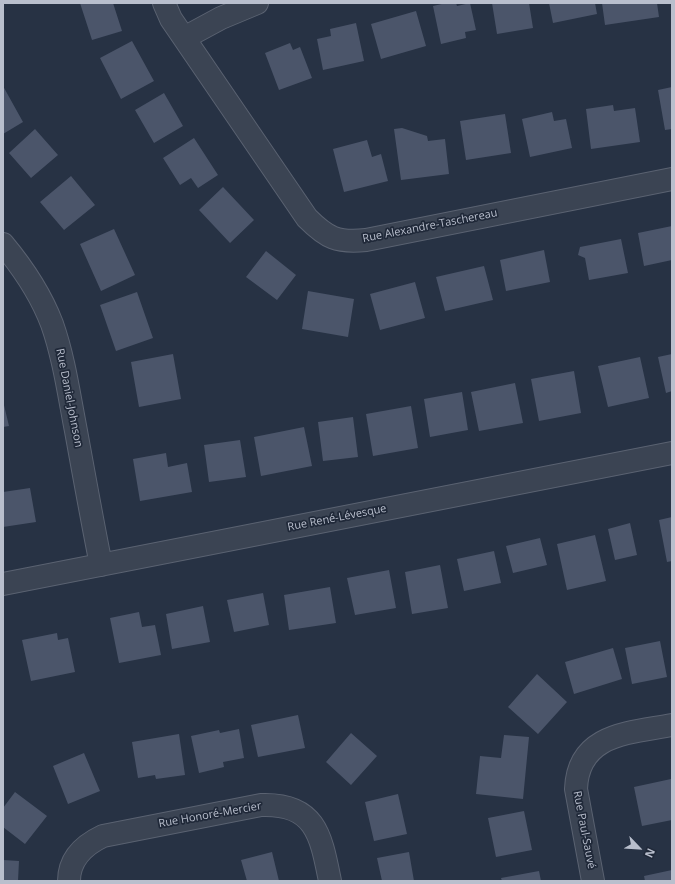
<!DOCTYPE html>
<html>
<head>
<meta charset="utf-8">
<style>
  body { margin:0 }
  #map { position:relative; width:675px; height:884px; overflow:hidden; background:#273244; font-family:"Open Sans",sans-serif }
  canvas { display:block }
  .frame { position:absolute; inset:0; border:4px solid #b9bfcd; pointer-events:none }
  .north { position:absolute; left:619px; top:828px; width:40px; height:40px; -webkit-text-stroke:3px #202939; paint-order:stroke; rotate:115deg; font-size:11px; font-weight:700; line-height:16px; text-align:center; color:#b9bfcd }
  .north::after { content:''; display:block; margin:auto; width:14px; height:18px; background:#b9bfcd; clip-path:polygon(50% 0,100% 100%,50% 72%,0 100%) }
</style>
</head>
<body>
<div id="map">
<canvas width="675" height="884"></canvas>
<div class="frame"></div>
<div class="north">N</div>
</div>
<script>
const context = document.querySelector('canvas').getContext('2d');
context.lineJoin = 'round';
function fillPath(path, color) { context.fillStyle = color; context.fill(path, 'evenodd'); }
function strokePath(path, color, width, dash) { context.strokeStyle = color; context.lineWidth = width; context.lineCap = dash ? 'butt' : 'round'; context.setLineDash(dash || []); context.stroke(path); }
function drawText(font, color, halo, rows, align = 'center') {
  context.font = font + ' "Open Sans",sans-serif'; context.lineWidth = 3.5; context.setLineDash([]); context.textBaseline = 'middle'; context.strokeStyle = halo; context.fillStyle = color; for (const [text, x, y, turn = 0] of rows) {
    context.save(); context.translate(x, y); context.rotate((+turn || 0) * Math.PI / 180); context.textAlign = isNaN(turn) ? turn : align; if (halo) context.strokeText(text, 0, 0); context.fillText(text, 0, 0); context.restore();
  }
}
fillPath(new Path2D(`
  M 80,3 L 113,3 L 122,31 L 92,40 Z
  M 446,3 L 456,3 L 457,6 L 470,3 L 476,30 L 465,32 L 466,38 L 441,44 L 433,6 Z
  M 492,3 L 529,3 L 533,28 L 497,34 Z
  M 549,3 L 595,3 L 597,14 L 553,23 Z
  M 602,3 L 657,3 L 659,17 L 605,25 Z
  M 416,11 L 426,46 L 381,59 L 371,24 Z
  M 356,23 L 364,61 L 323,70 L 317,39 L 331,36 L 330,29 Z
  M 132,41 L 154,81 L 121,99 L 100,58 Z
  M 290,43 L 293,50 L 300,47 L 312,78 L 279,90 L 265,53 Z
  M 3,86 L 23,122 L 3,134 Z
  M 672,87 L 672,129 L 665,130 L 658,90 Z
  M 164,93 L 183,126 L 154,143 L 135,110 Z
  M 613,105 L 614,111 L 635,108 L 640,142 L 591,149 L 586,109 Z
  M 552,112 L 554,121 L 566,119 L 572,148 L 530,157 L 522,119 Z
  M 505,114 L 511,153 L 466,160 L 460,121 Z
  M 402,128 L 427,136 L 428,141 L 445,139 L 449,174 L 401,180 L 394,129 Z
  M 35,129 L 58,155 L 31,178 L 9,153 Z
  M 194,138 L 218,175 L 198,188 L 191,178 L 180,185 L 163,158 Z
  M 367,140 L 372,157 L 381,154 L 388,181 L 344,192 L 333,149 Z
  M 71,176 L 95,205 L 64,230 L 40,202 Z
  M 223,187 L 254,220 L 230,243 L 199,210 Z
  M 672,226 L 672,260 L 644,266 L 638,233 Z
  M 114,229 L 135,275 L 101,291 L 80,244 Z
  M 621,239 L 628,273 L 589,280 L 585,258 L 578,255 L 580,247 Z
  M 544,250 L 550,282 L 506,291 L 500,260 Z
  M 266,251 L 296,275 L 277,300 L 246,277 Z
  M 484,266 L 493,300 L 445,311 L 436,277 Z
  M 415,282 L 425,318 L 380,330 L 370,294 Z
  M 308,291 L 354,299 L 348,337 L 302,329 Z
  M 137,292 L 153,338 L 116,351 L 100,305 Z
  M 173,354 L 181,399 L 139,407 L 131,362 Z
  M 672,354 L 672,391 L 666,393 L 658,357 Z
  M 640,357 L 649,398 L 608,407 L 598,366 Z
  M 574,371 L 581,413 L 539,421 L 531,379 Z
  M 515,383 L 523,423 L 479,431 L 471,392 Z
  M 462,392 L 468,430 L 430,437 L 424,399 Z
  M 3,401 L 9,426 L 3,427 Z
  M 411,406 L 418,448 L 373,456 L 366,414 Z
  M 353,417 L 358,457 L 323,461 L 318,422 Z
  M 304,427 L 312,466 L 261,476 L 254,437 Z
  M 240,440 L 246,477 L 209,482 L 204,445 Z
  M 166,453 L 168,467 L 187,463 L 192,492 L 140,501 L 133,459 Z
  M 30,488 L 36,522 L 3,527 L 3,492 Z
  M 672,517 L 672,561 L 667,562 L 659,520 Z
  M 630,523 L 637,555 L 615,560 L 608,529 Z
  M 595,535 L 606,581 L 567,590 L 557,544 Z
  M 540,538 L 547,565 L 513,573 L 506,546 Z
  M 494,551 L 501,583 L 464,591 L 457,559 Z
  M 440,565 L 448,608 L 412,614 L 405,572 Z
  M 389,570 L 396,608 L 355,615 L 347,578 Z
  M 330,587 L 336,623 L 289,630 L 284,595 Z
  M 263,593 L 269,625 L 234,632 L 227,600 Z
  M 203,606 L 210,642 L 172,649 L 166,614 Z
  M 139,612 L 142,627 L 155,625 L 161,655 L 119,663 L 110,618 Z
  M 57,633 L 58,640 L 68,638 L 75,672 L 31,681 L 22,640 Z
  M 660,641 L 667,677 L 632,684 L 625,648 Z
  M 613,648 L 622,679 L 574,694 L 565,662 Z
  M 537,674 L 567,702 L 538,734 L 508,707 Z
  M 298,715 L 305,748 L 258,757 L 251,725 Z
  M 239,729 L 244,758 L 223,762 L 224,767 L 199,773 L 191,736 L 219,730 L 220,733 Z
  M 351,733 L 377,756 L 351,785 L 326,762 Z
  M 179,734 L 185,775 L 156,779 L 155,775 L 138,778 L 132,742 Z
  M 504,735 L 529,737 L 523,799 L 476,794 L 480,756 L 501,758 Z
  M 84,753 L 100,791 L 68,804 L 53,766 Z
  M 671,779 L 672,785 L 672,820 L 642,826 L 634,787 Z
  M 15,792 L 47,816 L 25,844 L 3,827 L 3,808 Z
  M 398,794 L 407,834 L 374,841 L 365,802 Z
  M 524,811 L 532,850 L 496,857 L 488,818 Z
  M 272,852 L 279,881 L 247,881 L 241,860 Z
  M 409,852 L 414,881 L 382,881 L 377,858 Z
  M 3,860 L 19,861 L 18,881 L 3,881 Z
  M 672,870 L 672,881 L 645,881 L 644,876 Z
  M 539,871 L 541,881 L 502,881 L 501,878 Z`), '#4b556a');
const minor = new Path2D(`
  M 164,3 L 171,19 L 184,38 L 307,218 C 327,238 337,243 366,240 L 672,179
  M 184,38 L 221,18 L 257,3
  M 3,244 C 23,268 41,295 52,324 C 64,358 69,395 76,431 C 84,475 92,520 101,565
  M 3,584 L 672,453
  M 69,881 C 69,859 84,845 103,836 L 261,805 C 316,803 321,836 330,881
  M 593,881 L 576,789 C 578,733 630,733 672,725`);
strokePath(minor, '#5a6271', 24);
strokePath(minor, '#3b4453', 22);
drawText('11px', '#b9bfcd', '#202939', [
  ["Rue Alexandre-Taschereau",430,226,-11],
  ["Rue Daniel-Johnson",69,398,79],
  ["Rue René-Lévesque",337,518,-11],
  ["Rue Honoré-Mercier",210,815,-10],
  ["Rue Paul-Sauvé",584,830,79]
]);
</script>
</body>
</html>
